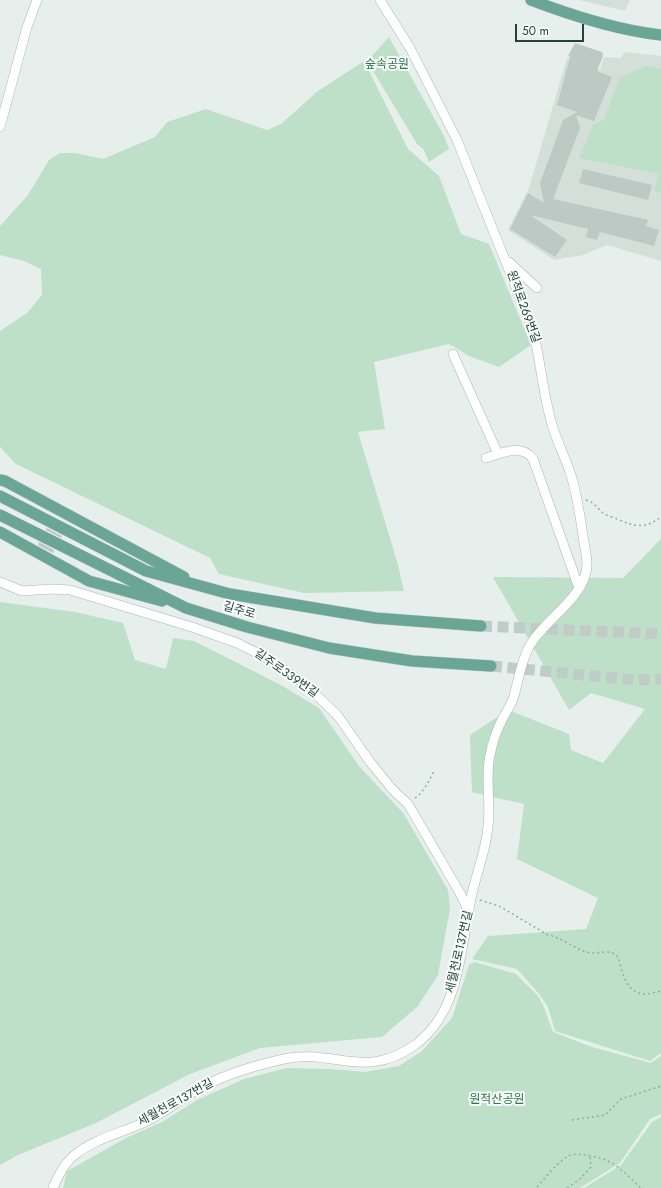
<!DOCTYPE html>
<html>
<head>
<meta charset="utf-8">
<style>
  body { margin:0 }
  #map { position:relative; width:661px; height:1188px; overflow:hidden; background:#e6efeb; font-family:Jost,sans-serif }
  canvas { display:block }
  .scale { position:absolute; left:515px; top:24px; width:69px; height:18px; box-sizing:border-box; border:2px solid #24423a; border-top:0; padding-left:5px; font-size:12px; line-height:14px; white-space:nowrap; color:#24423a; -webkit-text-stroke:3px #f7fbf9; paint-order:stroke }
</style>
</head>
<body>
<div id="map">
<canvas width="661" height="1188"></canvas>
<div class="scale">50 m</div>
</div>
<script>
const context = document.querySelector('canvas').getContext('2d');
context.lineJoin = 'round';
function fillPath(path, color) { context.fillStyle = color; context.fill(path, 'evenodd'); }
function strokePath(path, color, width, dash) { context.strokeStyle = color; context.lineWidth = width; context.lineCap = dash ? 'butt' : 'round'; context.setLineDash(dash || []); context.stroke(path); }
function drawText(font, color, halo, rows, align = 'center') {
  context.font = font + ' Jost,"Noto Sans KR",sans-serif'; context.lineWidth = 4; context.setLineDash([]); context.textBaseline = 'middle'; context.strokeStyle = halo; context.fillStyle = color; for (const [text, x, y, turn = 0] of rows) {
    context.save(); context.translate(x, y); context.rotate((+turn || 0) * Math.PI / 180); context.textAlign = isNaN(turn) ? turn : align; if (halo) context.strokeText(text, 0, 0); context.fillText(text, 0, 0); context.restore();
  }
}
fillPath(new Path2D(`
  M 579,0 L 630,0 L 625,11 Z
  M 624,52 L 661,56 L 661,261 L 607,245 L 583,255 L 554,260 L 508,230 L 529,188 L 567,58 L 600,70 L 604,57 L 621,58 Z`), '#d4dfda');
fillPath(new Path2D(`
  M 389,37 L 444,136 L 449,149 L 429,162 L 424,150 L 417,144 L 367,61 Z
  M 364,61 L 408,149 L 439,176 L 461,234 L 489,244 L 531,345 L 499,367 L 469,356 L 449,344 L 374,362 L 385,429 L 358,432 L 398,565 L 404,591 L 304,593 L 219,574 L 210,558 L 16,464 L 0,447 L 0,331 L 27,313 L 42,295 L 41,269 L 24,261 L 0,255 L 0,226 L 28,195 L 49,160 L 60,153 L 75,153 L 103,159 L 155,137 L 167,122 L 206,109 L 267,130 L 281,124 L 318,91 Z
  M 647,66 L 661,69 L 661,193 L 654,191 L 659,174 L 579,158 L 593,125 L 604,120 L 620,77 Z
  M 661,539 L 661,1053 L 650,1061 L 555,1031 L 548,1007 L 540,995 L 517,969 L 472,959 L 488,936 L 586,929 L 598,898 L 517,859 L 524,804 L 472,792 L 470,735 L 508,710 L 569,734 L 571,750 L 603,763 L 645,709 L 591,693 L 569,710 L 493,577 L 623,578 Z
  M 0,602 L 75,612 L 123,623 L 135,660 L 166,669 L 173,638 L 194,641 L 281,685 L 319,708 L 359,766 L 404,814 L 448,890 L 450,909 L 438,975 L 418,1006 L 382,1037 L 260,1048 L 190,1074 L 96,1123 L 18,1155 L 0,1165 Z
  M 475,962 L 516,974 L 538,996 L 543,1005 L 553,1032 L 592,1047 L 651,1063 L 661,1056 L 661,1114 L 650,1119 L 620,1163 L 580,1188 L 63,1188 L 67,1171 L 126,1138 L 162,1122 L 197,1100 L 244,1079 L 287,1068 L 330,1069 L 365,1072 L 399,1066 L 422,1051 L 452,1018 L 469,965 Z
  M 661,1117 L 661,1188 L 584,1188 L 621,1165 L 652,1122 Z`), '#bfe0c8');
fillPath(new Path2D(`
  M 575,43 L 602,52 L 603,56 L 597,71 L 612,77 L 594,121 L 576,115 L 580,128 L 553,199 L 648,220 L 646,226 L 659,230 L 654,246 L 600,232 L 597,240 L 586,237 L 588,229 L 530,215 L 567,240 L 555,257 L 510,229 L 528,193 L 544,203 L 540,183 L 563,120 L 577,112 L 557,105 L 570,57 L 568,56 Z
  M 583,169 L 652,185 L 648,200 L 579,183 Z
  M 47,528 L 62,536 L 61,538 L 46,530 Z
  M 39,542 L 54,550 L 53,553 L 38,545 Z`), '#bbcac4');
strokePath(new Path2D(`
  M 481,626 L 661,634
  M 491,666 L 637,680 L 661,679`), '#bfccc8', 11, [11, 5.5]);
const minor = new Path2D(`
  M 0,127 L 27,27 L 37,0
  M 509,262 L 537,288
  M 453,354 L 498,454
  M 486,458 C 503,453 521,443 533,459 L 579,588
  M 0,582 L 22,591 L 52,589 L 70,590 L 192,627 L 237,643 L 269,659 L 306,685 L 338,716 L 370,762 L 393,790 L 408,804 L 460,893 L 469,912
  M 53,1188 C 59,1175 64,1163 76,1154 C 96,1138 122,1133 145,1122 C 165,1113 181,1098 200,1088 C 224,1075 257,1065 284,1059 C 333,1048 364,1081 415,1045 C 462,1010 460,946 472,894 C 477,871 486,851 488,826 C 491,802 485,779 490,755 C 492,745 496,732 501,722 C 505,713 511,706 514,696 C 519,678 521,661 530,645 C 545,619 586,597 587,565 C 587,555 584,545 583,536 C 580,515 577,493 570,472 C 565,458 558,443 553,428 C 543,396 541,363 533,330 L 457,140 L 410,48 L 380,0`);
const major = new Path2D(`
  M 531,0 C 573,16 616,30 661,35
  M 0,480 L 5,481 L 184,577
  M 0,496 L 146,571 L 230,594 L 375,618 L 481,626
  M 0,515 L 186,608 L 247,627 L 329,648 L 412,661 L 491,666
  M 0,532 L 89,581 L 162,601`);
strokePath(minor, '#a8b8b2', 10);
strokePath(major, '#c2cac8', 12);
strokePath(new Path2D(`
  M 586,500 C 594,502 597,508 603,513 C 607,516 613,517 617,519 C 635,527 645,529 661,517
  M 415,798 C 424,792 429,781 434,771
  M 480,900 L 499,906 L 548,935 C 562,937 580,953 592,953 C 601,953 611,949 618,957 C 622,971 626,995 646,994 C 650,994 656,992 661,991
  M 572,1120 L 605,1115 L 621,1099 L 661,1086
  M 537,1187 C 546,1177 557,1163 568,1156 C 578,1151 603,1158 612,1163 C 623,1170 632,1180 641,1188
  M 567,1188 L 580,1179 L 591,1167 L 590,1157`), '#86b3a5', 1.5, [2, 3]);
strokePath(minor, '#fff', 9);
strokePath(major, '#6aa596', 11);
drawText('12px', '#2d7a4b', '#f7fbf9', [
  ["숲속공원",387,65],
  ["원적산공원",497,1100]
]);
drawText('12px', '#24423a', '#f7fbf9', [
  ["원적로269번길",523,307,70],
  ["길주로",239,611,16],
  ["길주로339번길",286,674,35],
  ["세월천로137번길",460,952,-77],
  ["세월천로137번길",176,1103,-29]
]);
</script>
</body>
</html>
